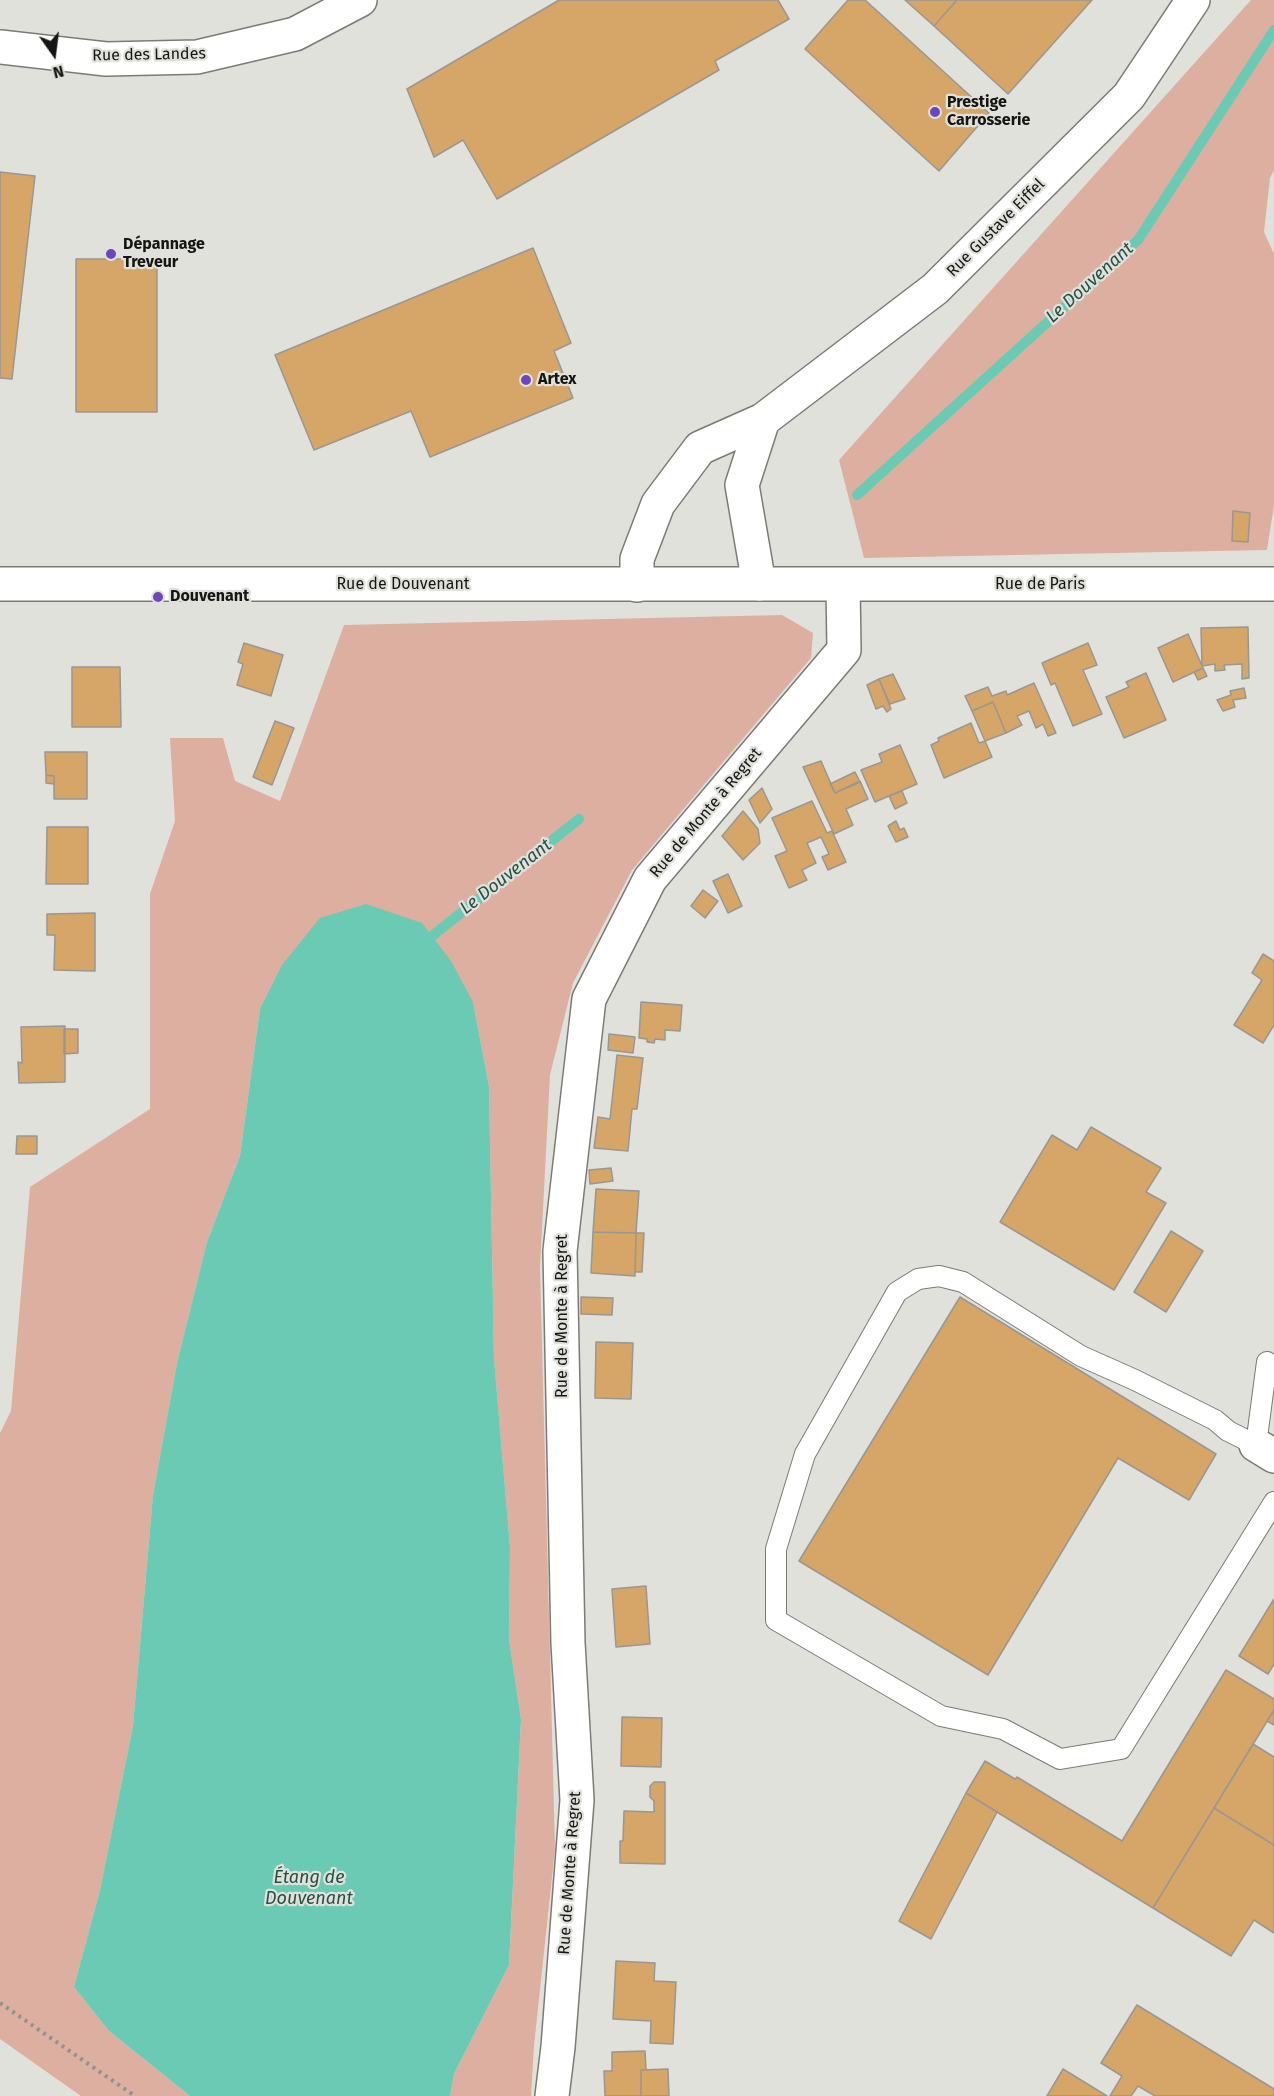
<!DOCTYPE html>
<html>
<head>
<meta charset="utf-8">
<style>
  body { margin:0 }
  #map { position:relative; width:1274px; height:2096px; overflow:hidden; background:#e1e1dc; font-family:"Fira Sans",sans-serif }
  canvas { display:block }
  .north { position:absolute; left:24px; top:24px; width:60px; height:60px; -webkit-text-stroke:4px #e1e1dc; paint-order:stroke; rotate:166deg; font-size:16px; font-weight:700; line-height:24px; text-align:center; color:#151513 }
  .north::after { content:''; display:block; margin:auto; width:21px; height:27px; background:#151513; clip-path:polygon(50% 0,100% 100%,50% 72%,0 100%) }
</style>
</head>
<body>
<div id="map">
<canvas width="1274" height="2096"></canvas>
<div class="north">N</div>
</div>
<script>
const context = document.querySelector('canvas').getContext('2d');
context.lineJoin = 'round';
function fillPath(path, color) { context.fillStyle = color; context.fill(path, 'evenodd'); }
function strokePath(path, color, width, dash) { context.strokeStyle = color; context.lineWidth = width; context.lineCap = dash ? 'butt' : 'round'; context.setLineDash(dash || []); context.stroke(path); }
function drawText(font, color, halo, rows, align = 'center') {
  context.font = font + ' "Fira Sans",sans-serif'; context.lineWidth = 4.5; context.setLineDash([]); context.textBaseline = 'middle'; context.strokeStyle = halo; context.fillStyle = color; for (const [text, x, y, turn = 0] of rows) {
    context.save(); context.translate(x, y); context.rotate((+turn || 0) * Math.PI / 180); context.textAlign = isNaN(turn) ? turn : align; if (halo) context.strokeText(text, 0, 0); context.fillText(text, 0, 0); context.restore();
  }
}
fillPath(new Path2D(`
  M 1251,0 L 1274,0 L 1274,170 L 1270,178 L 1264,232 L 1274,254 L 1274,505 L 1267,550 L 864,558 L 839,460 Z
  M 782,615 L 813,633 L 811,658 L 632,870 L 573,983 L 550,1075 L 540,1267 L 555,1849 L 534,2046 L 531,2096 L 450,2096 L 454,2074 L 509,1965 L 521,1719 L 509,1639 L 510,1547 L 494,1360 L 489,1086 L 473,1002 L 260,1009 L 240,1156 L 207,1242 L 177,1363 L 153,1495 L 133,1726 L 100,1890 L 74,1987 L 109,2031 L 190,2096 L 81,2096 L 0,2039 L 0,1433 L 11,1411 L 30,1187 L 150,1109 L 150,894 L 175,821 L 170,738 L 223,738 L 235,781 L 280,801 L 344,625 Z`), '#ddafa0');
fillPath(new Path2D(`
  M 366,904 L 422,923 L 451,961 L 473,1002 L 489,1086 L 494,1359 L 510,1547 L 509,1639 L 521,1719 L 509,1965 L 454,2074 L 450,2096 L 190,2096 L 109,2031 L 74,1987 L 100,1890 L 133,1726 L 153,1495 L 177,1363 L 207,1242 L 240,1156 L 260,1009 L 282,965 L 320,918 Z`), '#6acab4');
strokePath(new Path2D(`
  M 857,495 L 1138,240 L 1274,30
  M 432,936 L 579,819`), '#6acab4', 10);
const building = new Path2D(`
  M 559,0 L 778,0 L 789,19 L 715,61 L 719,70 L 497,199 L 463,140 L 434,157 L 407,89 Z
  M 848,0 L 865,0 L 989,113 L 939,171 L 805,49 Z
  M 905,0 L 957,0 L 934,26 Z
  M 957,0 L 1092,0 L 1008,94 L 934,26 Z
  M 0,172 L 35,176 L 12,379 L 0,378 Z
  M 533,248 L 571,343 L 554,351 L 573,398 L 430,457 L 411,411 L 314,450 L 275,355 Z
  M 76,259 L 157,259 L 157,412 L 76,412 Z
  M 1233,511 L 1250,513 L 1248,542 L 1232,541 Z
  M 1248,627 L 1249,678 L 1242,679 L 1242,664 L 1224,665 L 1225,670 L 1215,671 L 1215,664 L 1202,666 L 1201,628 Z
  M 1188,634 L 1203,668 L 1173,682 L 1158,648 Z
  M 244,643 L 283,655 L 271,696 L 237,685 L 243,664 L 238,662 Z
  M 1088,643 L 1097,665 L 1083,670 L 1102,714 L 1073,726 L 1055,683 L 1051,685 L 1042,663 Z
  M 72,667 L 120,667 L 121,727 L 72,727 Z
  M 1203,668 L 1207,676 L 1198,680 L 1194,672 Z
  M 1146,673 L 1166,720 L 1124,738 L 1106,697 L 1129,687 L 1126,682 Z
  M 893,674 L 905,699 L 890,704 L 879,679 Z
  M 879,679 L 891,709 L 887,712 L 883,706 L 876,709 L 867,685 Z
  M 1034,683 L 1056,733 L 1048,736 L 1043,724 L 1036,728 L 1029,711 L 1017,716 L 1022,725 L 1006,733 L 993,702 L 972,711 L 965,696 L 988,687 L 992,696 L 1006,691 L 1007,695 Z
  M 1244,688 L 1246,698 L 1233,700 L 1235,707 L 1223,711 L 1217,700 L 1231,695 L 1230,691 Z
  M 993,702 L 1006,733 L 985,741 L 972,711 Z
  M 275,721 L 294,728 L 272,785 L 253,777 Z
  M 971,723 L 979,743 L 985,741 L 992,757 L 944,778 L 931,745 L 939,741 L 938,738 Z
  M 900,745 L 917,784 L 875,802 L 861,770 L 882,762 L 879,754 Z
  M 45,752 L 87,752 L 87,799 L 54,799 L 54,776 L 46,775 Z
  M 821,761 L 835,793 L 860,781 L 868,799 L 846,809 L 853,825 L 834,834 L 803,767 Z
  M 855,772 L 860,782 L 835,793 L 830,784 Z
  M 46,775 L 54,776 L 54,784 L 46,783 Z
  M 762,788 L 772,809 L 760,823 L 749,800 Z
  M 902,791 L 907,803 L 895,809 L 889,796 Z
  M 812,801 L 827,833 L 832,831 L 846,862 L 828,870 L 822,857 L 829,854 L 821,837 L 807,843 L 816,863 L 802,870 L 807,880 L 789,888 L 775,856 L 787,851 L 772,818 Z
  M 743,811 L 758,829 L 760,843 L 743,860 L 722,836 Z
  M 896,821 L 900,830 L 904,828 L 908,837 L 896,842 L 888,826 Z
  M 47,827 L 88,827 L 88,884 L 46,884 Z
  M 728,874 L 742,906 L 728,913 L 713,881 Z
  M 703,890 L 718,901 L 705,918 L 691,906 Z
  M 95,913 L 95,971 L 54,970 L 55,935 L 47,935 L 47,914 Z
  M 1263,954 L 1274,961 L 1274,1025 L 1263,1043 L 1234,1025 L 1262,980 L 1252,973 Z
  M 641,1002 L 682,1005 L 680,1031 L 665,1030 L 665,1040 L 655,1039 L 654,1043 L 647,1042 L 647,1039 L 639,1038 Z
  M 65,1026 L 65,1082 L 19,1083 L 18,1062 L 22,1063 L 21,1027 Z
  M 64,1029 L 78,1029 L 78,1053 L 64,1054 Z
  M 609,1034 L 635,1037 L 633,1053 L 608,1050 Z
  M 617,1055 L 643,1058 L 637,1109 L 632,1109 L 628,1151 L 594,1148 L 598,1117 L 610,1119 Z
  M 1091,1127 L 1161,1168 L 1146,1192 L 1166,1203 L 1114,1290 L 1000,1222 L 1052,1135 L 1077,1150 Z
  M 17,1136 L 37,1136 L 37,1154 L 16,1154 Z
  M 611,1168 L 613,1181 L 590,1184 L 589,1170 Z
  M 596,1189 L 639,1191 L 636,1233 L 593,1232 Z
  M 1171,1231 L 1203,1251 L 1166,1312 L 1134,1292 Z
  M 593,1232 L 636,1233 L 635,1276 L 591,1273 Z
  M 636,1233 L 644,1233 L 642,1272 L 635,1272 Z
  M 581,1297 L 613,1298 L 612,1315 L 581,1314 Z
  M 960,1297 L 1216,1454 L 1189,1500 L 1118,1458 L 988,1675 L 799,1561 Z
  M 596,1342 L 633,1343 L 631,1399 L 595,1398 Z
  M 646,1586 L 650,1644 L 616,1647 L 612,1589 Z
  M 1274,1599 L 1274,1664 L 1268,1674 L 1239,1656 Z
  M 1226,1670 L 1274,1699 L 1274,1710 L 1153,1908 L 966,1793 L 985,1761 L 1015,1779 L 1017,1777 L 1122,1841 Z
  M 1274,1710 L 1274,1725 L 1267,1721 Z
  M 622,1717 L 662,1718 L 661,1767 L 621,1766 Z
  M 1253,1744 L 1274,1757 L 1274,1845 L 1214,1808 Z
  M 654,1782 L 665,1782 L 665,1864 L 620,1863 L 620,1841 L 623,1841 L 624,1811 L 654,1812 L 654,1801 L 650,1797 L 650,1786 Z
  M 966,1793 L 997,1812 L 931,1939 L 899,1921 Z
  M 1214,1808 L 1274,1845 L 1274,1933 L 1254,1920 L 1231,1956 L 1153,1908 Z
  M 616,1961 L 655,1963 L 654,1981 L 676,1982 L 673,2044 L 650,2043 L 651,2021 L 613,2019 Z
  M 1137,2005 L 1274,2089 L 1274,2096 L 1155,2096 L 1138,2086 L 1131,2096 L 1110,2096 L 1122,2076 L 1101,2063 Z
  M 645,2051 L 646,2070 L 641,2070 L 641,2096 L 605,2096 L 604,2071 L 612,2071 L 612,2052 Z
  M 668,2069 L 669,2096 L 641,2096 L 641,2070 Z
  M 1063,2069 L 1107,2096 L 1047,2096 Z`);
fillPath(building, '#d5a667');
strokePath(building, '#9a9692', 1.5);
const service = new Path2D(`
  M 1267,1362 L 1256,1445 L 1228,1431 L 1215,1420 L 1135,1380 L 1081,1356 L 963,1282 L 939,1276 L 918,1279 L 897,1292 L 805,1454 L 776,1549 L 776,1620 L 941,1716 L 1003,1729 L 1060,1759 L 1121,1749 L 1274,1502`);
const minor = new Path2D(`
  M 1256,1445 L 1274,1456
  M 552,2096 L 558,2047 L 577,1800 L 568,1643 L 560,1251 L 589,999 L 650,879 L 844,650 L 843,585`);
const tertiary = new Path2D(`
  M 0,47 L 106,59 L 197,57 L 295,34 L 360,0
  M 759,584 L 742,485 L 763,420
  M 637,585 L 637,559 L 658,504 L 700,448 L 763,420 L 935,289 L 1129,96 L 1193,0`);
const secondary = new Path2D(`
  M 0,584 L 1274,584`);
strokePath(service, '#7b7b76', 22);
strokePath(minor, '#7b7b76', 36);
strokePath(tertiary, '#7b7b76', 36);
strokePath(secondary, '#7b7b76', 36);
strokePath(new Path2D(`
  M 0,2003 L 135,2096`), '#92928f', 4, [3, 4.5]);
strokePath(service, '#fff', 20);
strokePath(minor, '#fff', 33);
strokePath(tertiary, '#fff', 33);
strokePath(secondary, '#fff', 33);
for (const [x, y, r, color] of [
  [935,112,6,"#6f45be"],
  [111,254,6,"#6f45be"],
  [526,380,6,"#6f45be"],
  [158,597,6,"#6f45be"]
]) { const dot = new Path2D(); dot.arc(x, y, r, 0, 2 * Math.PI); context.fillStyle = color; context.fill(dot); strokePath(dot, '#e1e1dc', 2); }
drawText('16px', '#151513', '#e1e1dc', [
  ["Rue des Landes",149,55,-1],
  ["Rue Gustave Eiffel",996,228,-45],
  ["Rue de Douvenant",403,585],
  ["Rue de Paris",1040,585],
  ["Rue de Monte à Regret",706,813,-50],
  ["Rue de Monte à Regret",563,1316,-90],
  ["Rue de Monte à Regret",570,1873,-86]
]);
drawText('bold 16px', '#151513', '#e1e1dc', [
  ["Prestige",947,103],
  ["Carrosserie",947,121],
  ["Dépannage",123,245],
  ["Treveur",123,263],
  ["Artex",538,380],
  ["Douvenant",170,597]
], 'left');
drawText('italic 18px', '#255046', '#e1e1dc', [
  ["Le Douvenant",1090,283,-42],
  ["Le Douvenant",506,877,-38],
  ["Étang de",309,1878],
  ["Douvenant",309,1899]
]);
</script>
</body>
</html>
